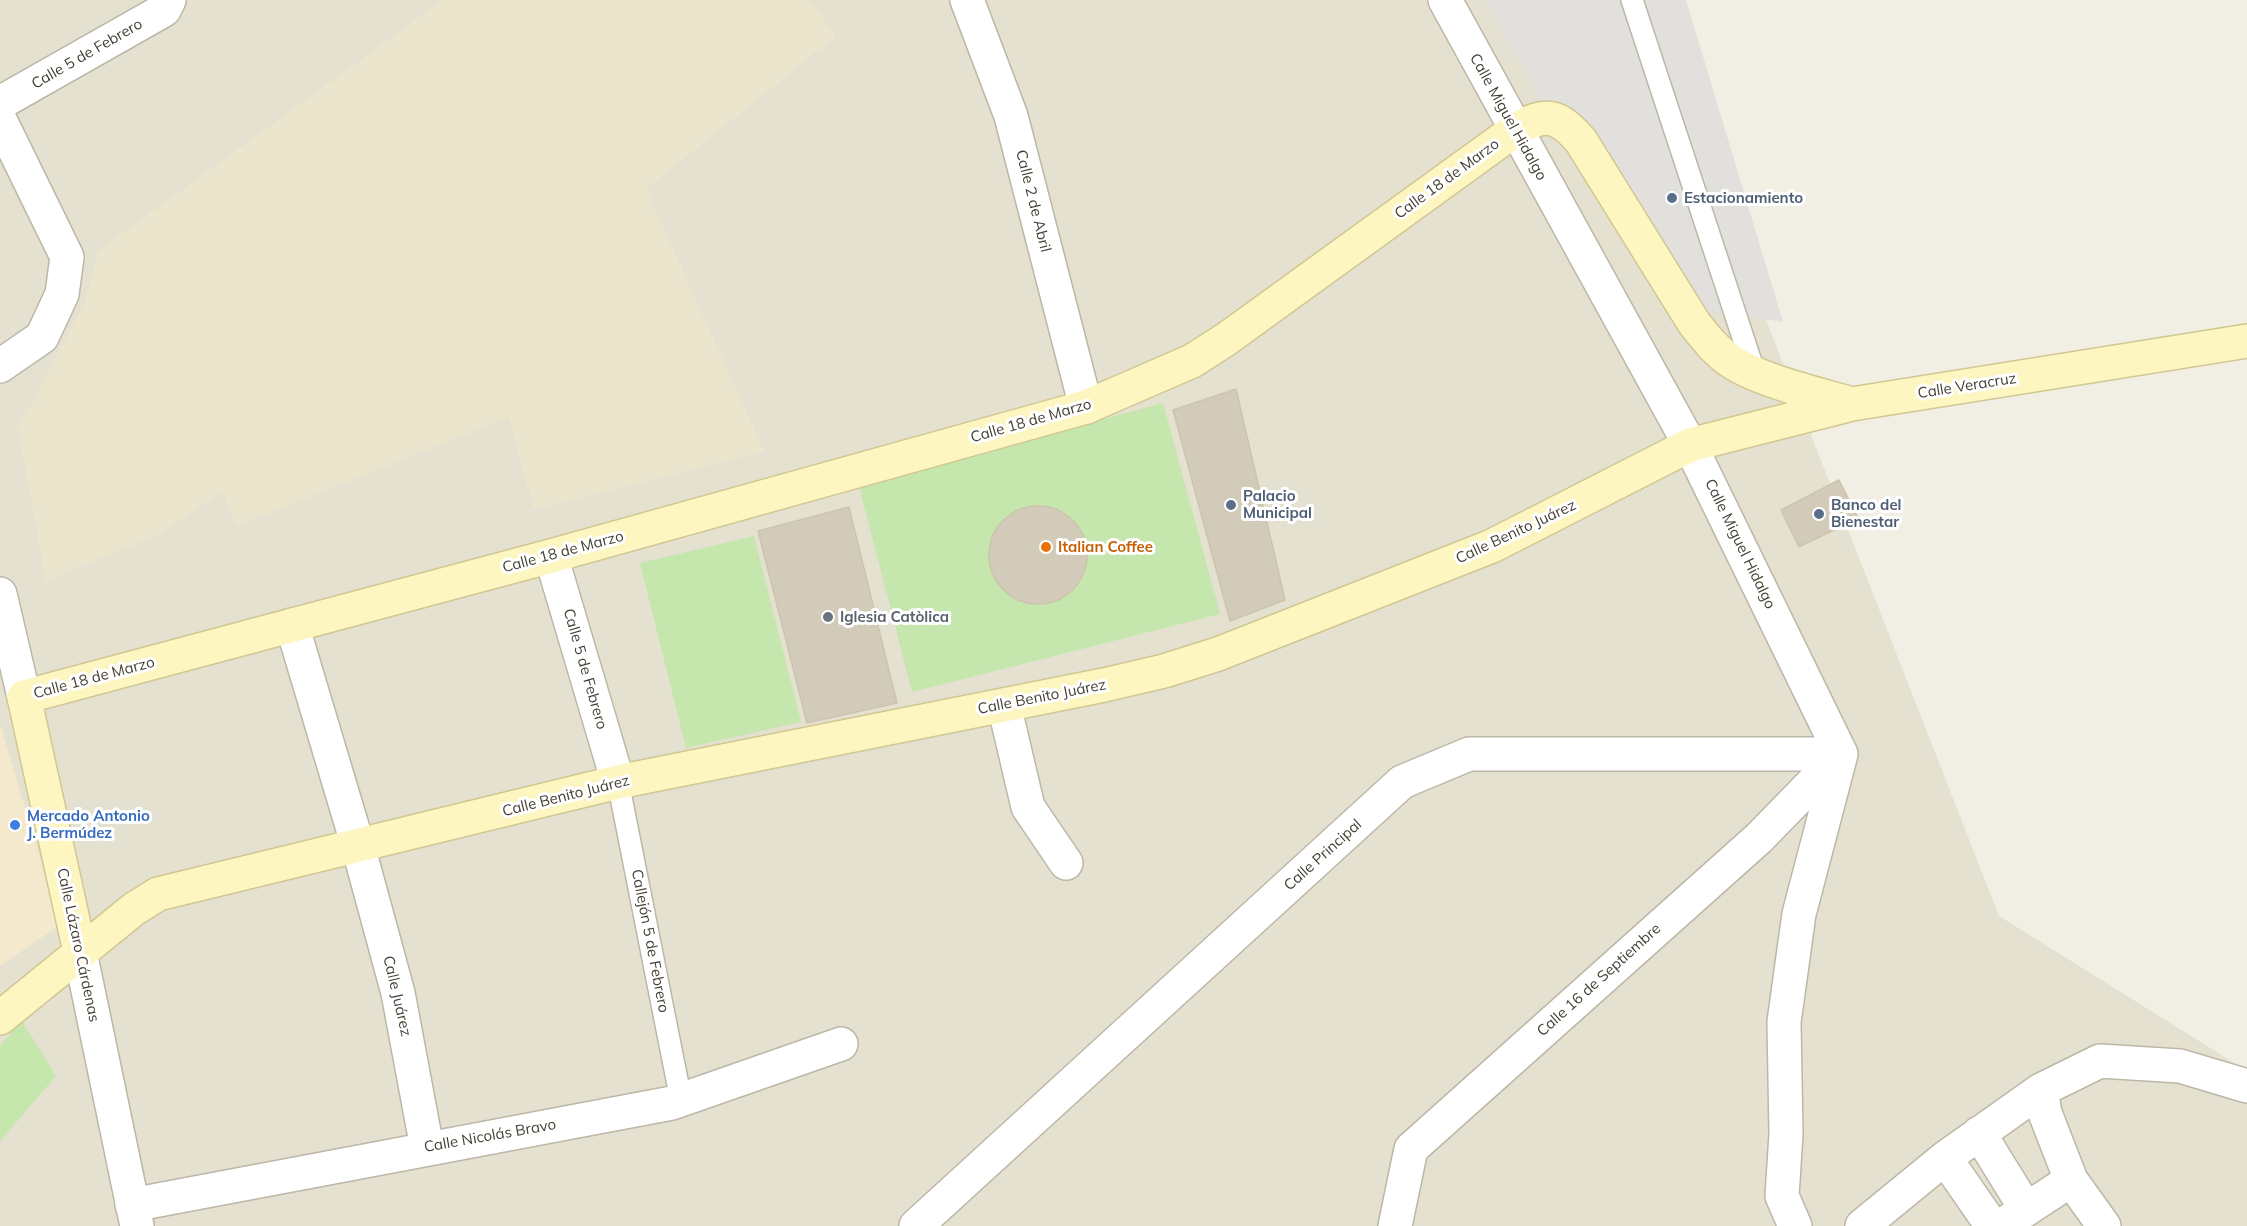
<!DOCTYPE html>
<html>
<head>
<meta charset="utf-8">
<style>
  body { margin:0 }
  canvas { display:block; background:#f1efe3 }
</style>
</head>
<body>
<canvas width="2247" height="1226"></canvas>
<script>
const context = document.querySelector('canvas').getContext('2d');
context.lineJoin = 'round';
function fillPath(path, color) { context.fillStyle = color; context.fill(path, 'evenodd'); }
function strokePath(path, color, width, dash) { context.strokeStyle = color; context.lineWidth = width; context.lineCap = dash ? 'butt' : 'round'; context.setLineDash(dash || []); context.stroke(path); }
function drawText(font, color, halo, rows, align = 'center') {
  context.font = font + ' Mulish,sans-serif'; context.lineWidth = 6; context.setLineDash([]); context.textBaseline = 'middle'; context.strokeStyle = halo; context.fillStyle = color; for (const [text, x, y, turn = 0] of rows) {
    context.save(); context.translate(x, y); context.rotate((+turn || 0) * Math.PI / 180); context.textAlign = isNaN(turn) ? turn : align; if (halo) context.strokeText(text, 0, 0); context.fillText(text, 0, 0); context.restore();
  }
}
fillPath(new Path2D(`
  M 0,0 L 1641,0 L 1999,916 L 2247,1071 L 2247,1226 L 0,1226 Z`), '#e5e1d1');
fillPath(new Path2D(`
  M 0,724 L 60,925 L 0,966 Z`), '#f4e8cd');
fillPath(new Path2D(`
  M 443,0 L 810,0 L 836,36 L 646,189 L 764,451 L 534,509 L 508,417 L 237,526 L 222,492 L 159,534 L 46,581 L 18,429 L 85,302 L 98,251 Z`), '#ebe5cd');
fillPath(new Path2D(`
  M 1163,403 L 1220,614 L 912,692 L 858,482 L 970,455 Z
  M 754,536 L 801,722 L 686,748 L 640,563 Z
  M 22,1021 L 56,1076 L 0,1141 L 0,1045 Z`), '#c5e6ac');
fillPath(new Path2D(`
  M 1486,0 L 1686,0 L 1783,322 L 1661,305 L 1536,92 Z`), '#e2e0dc');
const building = new Path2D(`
  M 1236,389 L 1285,600 L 1230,621 L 1173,410 Z
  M 1839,480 L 1858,518 L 1799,547 L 1781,510 Z
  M989 555a49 49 0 1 1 98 0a49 49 0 1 1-98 0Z
  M 849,507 L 897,703 L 807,723 L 758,531 Z`);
fillPath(building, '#d3cbb9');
strokePath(building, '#cdc4ac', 1.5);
const service = new Path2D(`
  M 1632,0 L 1755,374
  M 618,782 L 681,1100`);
const minor = new Path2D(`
  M 967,0 L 1011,116 L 1086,407
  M 1445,0 L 1690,445 L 1841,754 L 1799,914 L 1784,1022 L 1786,1134 L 1782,1196 L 1795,1226
  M 0,103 L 164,10 L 169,0
  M 0,120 L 67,257 L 62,294 L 42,337 L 0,366
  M 551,556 L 618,782
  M 0,594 L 24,697
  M 292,625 L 358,846 L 398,993 L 427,1148
  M 1004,705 L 1028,807 L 1066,863
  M 2041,1090 L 2045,1113 L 2071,1180 L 2104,1226
  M 1979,1133 L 2026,1209
  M 1945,1158 L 1992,1226
  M 132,1205 L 672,1103 L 841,1044
  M 916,1226 L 1402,782 L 1469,754 L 1841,754
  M 1395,1226 L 1411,1149 L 1759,838 L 1840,755
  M 1862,1226 L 1945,1158 L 2041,1090 L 2100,1061 L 2180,1066 L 2247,1086
  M 2001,1226 L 2071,1180`);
const tertiary = new Path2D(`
  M 80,952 L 137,1226`);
const secondary = new Path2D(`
  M 80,952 L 24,697 L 551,556 L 1086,407 L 1192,361 L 1225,340 L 1515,130 C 1545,112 1558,114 1581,141 L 1694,323 C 1705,337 1715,350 1729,360 C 1757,380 1818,394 1852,404
  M 0,1018 L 134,909 L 158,894 L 618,782 L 1104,685 L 1164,671 L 1218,654 L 1492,546 L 1690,445 L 1852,404 L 2247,341`);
strokePath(service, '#bcb7a6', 24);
strokePath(minor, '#bcb7a6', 36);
strokePath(tertiary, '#bcb7a6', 36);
strokePath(secondary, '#d1c793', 36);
strokePath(service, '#fff', 21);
strokePath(minor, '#fff', 33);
strokePath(tertiary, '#fff', 33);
strokePath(secondary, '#fef6c1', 33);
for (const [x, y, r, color] of [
  [1672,198,6,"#5c6f8a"],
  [1231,505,6,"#5c6f8a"],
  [1819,514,6,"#5c6f8a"],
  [1046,547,6,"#e8710a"],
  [828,617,6,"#6b7280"],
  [15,825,6,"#3f7fe0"]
]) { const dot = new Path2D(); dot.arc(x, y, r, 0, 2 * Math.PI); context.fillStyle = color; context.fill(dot); strokePath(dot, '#fff', 2); }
drawText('15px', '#433f33', '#fff', [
  ["Calle 5 de Febrero",87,54,-30],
  ["Calle Miguel Hidalgo",1508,117,61],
  ["Calle 18 de Marzo",1447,179,-36],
  ["Calle 2 de Abril",1033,201,76],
  ["Calle Veracruz",1967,386,-9],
  ["Calle 18 de Marzo",1031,421,-16],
  ["Calle Benito Juárez",1516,532,-25],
  ["Calle Miguel Hidalgo",1740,544,64],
  ["Calle 18 de Marzo",563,552,-15],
  ["Calle 5 de Febrero",585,669,74],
  ["Calle 18 de Marzo",94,678,-15],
  ["Calle Benito Juárez",1042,697,-11],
  ["Calle Benito Juárez",566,796,-14],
  ["Calle Principal",1323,855,-42],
  ["Callejón 5 de Febrero",650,941,79],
  ["Calle Lázaro Cárdenas",78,945,78],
  ["Calle 16 de Septiembre",1599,980,-42],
  ["Calle Juárez",397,996,77],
  ["Calle Nicolás Bravo",490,1136,-10]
]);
drawText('bold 15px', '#4e5e75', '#fff', [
  ["Estacionamiento",1684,198],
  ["Palacio",1243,496],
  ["Municipal",1243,513],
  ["Banco del",1831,505],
  ["Bienestar",1831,522]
], 'left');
drawText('bold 15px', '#c56008', '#fff', [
  ["Italian Coffee",1058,547]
], 'left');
drawText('bold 15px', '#5b616d', '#fff', [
  ["Iglesia Catòlica",840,617]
], 'left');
drawText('bold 15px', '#366cbe', '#fff', [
  ["Mercado Antonio",27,816],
  ["J. Bermúdez",27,833]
], 'left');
</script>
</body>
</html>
